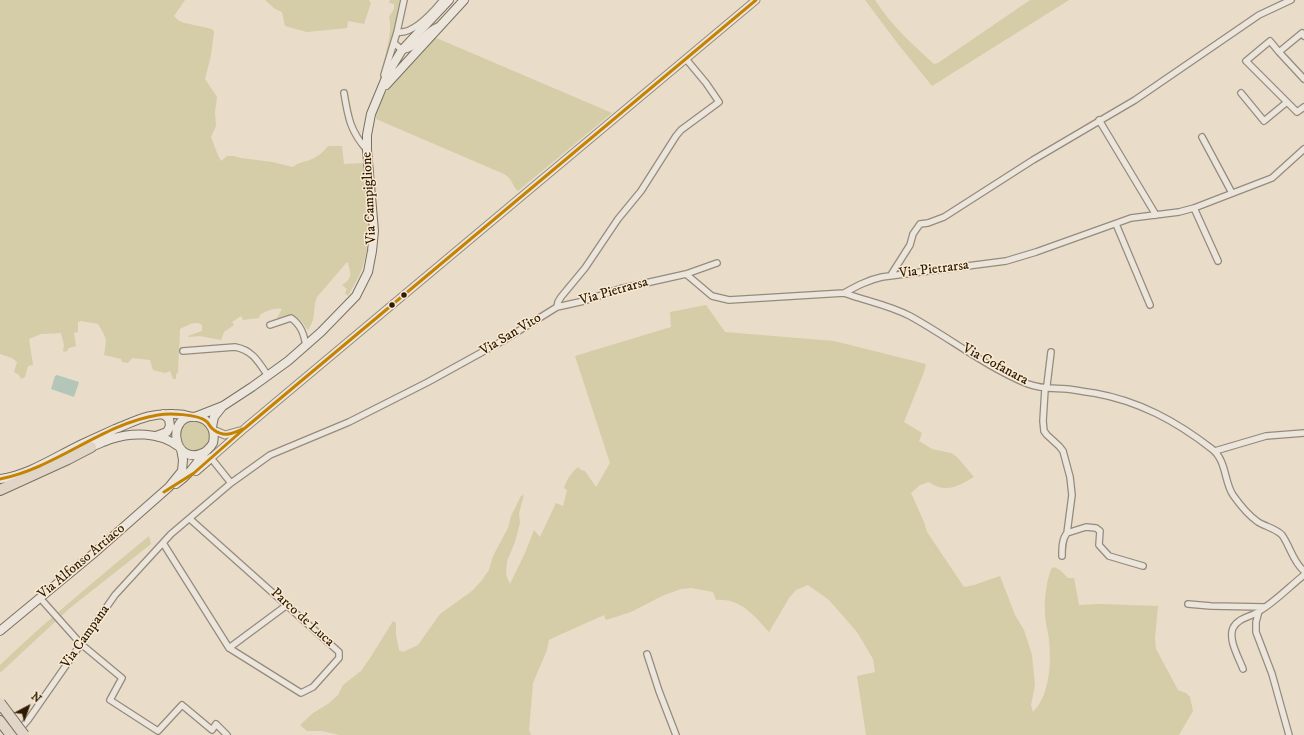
<!DOCTYPE html>
<html>
<head>
<meta charset="utf-8">
<style>
  body { margin:0 }
  #map { position:relative; width:1304px; height:735px; overflow:hidden; background:#e9dcc8; font-family:"IM FELL DW Pica",serif }
  canvas { display:block }
  .north { position:absolute; left:8px; top:687px; width:40px; height:40px; -webkit-text-stroke:3px #f9ead3; paint-order:stroke; rotate:41deg; font-size:11px; font-weight:700; line-height:16px; text-align:center; color:#2f1a02 }
  .north::after { content:''; display:block; margin:auto; width:14px; height:18px; background:#2f1a02; clip-path:polygon(50% 0,100% 100%,50% 72%,0 100%) }
</style>
</head>
<body>
<div id="map">
<canvas width="1304" height="735"></canvas>
<div class="north">N</div>
</div>
<script>
const context = document.querySelector('canvas').getContext('2d');
context.lineJoin = 'round';
function fillPath(path, color) { context.fillStyle = color; context.fill(path, 'evenodd'); }
function strokePath(path, color, width, dash) { context.strokeStyle = color; context.lineWidth = width; context.lineCap = dash ? 'butt' : 'round'; context.setLineDash(dash || []); context.stroke(path); }
function drawText(font, color, halo, rows, align = 'center') {
  context.font = font + ' "IM FELL DW Pica",serif'; context.lineWidth = 3; context.setLineDash([]); context.textBaseline = 'middle'; context.strokeStyle = halo; context.fillStyle = color; for (const [text, x, y, turn = 0] of rows) {
    context.save(); context.translate(x, y); context.rotate((+turn || 0) * Math.PI / 180); context.textAlign = isNaN(turn) ? turn : align; if (halo) context.strokeText(text, 0, 0); context.fillText(text, 0, 0); context.restore();
  }
}
fillPath(new Path2D(`
  M 0,0 L 185,0 L 174,16 L 179,21 L 185,23 L 212,29 L 214,32 L 211,55 L 205,79 L 217,97 L 215,112 L 216,126 L 211,137 L 217,153 L 221,161 L 227,156 L 234,156 L 241,158 L 272,162 L 293,167 C 298,163 303,162 310,160 C 317,157 324,152 328,146 L 342,146 L 344,164 L 363,163 C 366,195 373,230 364,262 C 361,274 354,285 348,296 L 345,293 L 347,289 L 342,285 C 353,278 351,274 348,263 L 347,262 L 317,297 C 312,310 317,317 308,330 C 305,327 303,322 300,320 C 293,314 284,319 277,318 L 282,309 C 276,307 265,311 260,315 L 259,318 L 243,320 L 241,316 L 232,322 L 234,325 L 224,332 L 221,340 L 200,336 L 188,337 L 188,336 L 202,331 L 202,325 C 195,320 187,326 180,329 C 180,344 178,358 178,373 L 176,374 L 176,379 L 173,379 L 170,371 L 165,373 L 153,370 L 150,360 L 132,358 L 128,363 L 122,362 L 121,359 L 104,355 C 107,338 107,339 98,324 L 81,321 L 78,322 L 78,332 L 74,333 L 76,346 L 69,348 L 66,352 L 63,351 L 64,345 L 61,333 L 41,334 L 29,339 L 33,365 L 28,366 L 25,377 L 21,379 L 19,375 L 14,372 L 17,362 L 12,358 L 0,354 Z
  M 265,0 L 369,0 L 371,3 L 364,24 L 348,21 L 347,28 L 307,32 L 285,26 L 282,12 L 275,9 Z
  M 390,0 L 400,0 C 400,16 391,52 383,66 C 386,52 393,30 389,17 L 394,9 L 394,4 L 389,3 Z
  M 865,0 L 875,0 C 890,24 913,45 934,64 L 938,63 L 1030,0 L 1069,0 L 932,86 L 898,44 Z
  M 434,37 L 612,113 L 518,191 C 512,186 513,179 504,174 L 376,119 C 375,94 418,55 434,37 Z
  M 706,305 L 725,332 L 834,341 L 926,364 L 924,372 L 904,422 L 922,433 L 919,441 L 932,449 L 951,453 L 957,457 L 974,477 C 958,486 946,494 929,482 L 920,485 L 911,493 L 924,522 L 927,532 L 964,587 L 974,585 L 1000,576 L 1015,615 L 1024,630 L 1032,655 L 1035,685 L 1031,705 L 1033,712 C 1051,695 1052,656 1048,633 C 1047,627 1045,621 1045,614 C 1044,599 1046,584 1051,569 L 1054,567 L 1060,570 L 1068,578 L 1074,578 L 1079,605 L 1100,604 L 1158,606 L 1155,638 L 1156,649 L 1178,690 L 1186,693 L 1190,697 L 1193,711 L 1179,735 L 866,735 L 857,676 L 875,672 L 873,659 L 857,632 L 829,600 L 808,585 L 796,590 L 789,598 L 769,632 C 755,616 739,597 716,600 L 713,592 L 691,588 L 681,589 L 662,596 L 631,612 L 606,620 L 604,615 L 555,637 L 549,640 L 547,650 L 533,683 L 529,730 L 531,735 L 340,735 L 322,731 L 307,731 L 300,725 L 313,713 L 328,704 L 338,695 L 343,685 L 361,671 L 372,655 L 393,621 L 396,623 L 396,635 L 399,650 L 403,652 L 418,645 L 440,614 L 472,591 L 482,580 L 489,570 L 493,556 L 508,528 L 511,516 L 521,496 L 524,495 L 519,513 L 520,523 L 515,542 L 507,561 L 506,575 L 510,584 L 525,553 L 534,530 L 540,537 L 556,503 L 563,506 L 567,490 L 564,488 C 567,479 571,473 578,467 L 581,470 L 585,471 L 596,487 L 610,463 L 575,356 L 671,327 L 670,312 Z
  M179 436a16 16 0 1 1 32 0a16 16 0 1 1-32 0Z
  M 149,536 L 151,544 L 70,608 L 0,673 L 0,665 C 47,620 98,578 149,536 Z`), '#d4cda7');
fillPath(new Path2D(`
  M 57,375 L 79,382 L 74,397 L 51,389 L 55,376 Z`), '#b4c6b7');
const minor = new Path2D(`
  M 397,32 C 413,35 434,11 443,0
  M 1304,36 L 1302,33 L 1279,52 L 1304,79
  M 394,43 L 402,50 C 419,49 423,31 438,26
  M 384,75 L 397,32 L 404,0
  M 344,93 C 348,117 350,131 367,150
  M 1241,93 L 1264,121 L 1287,102 L 1246,61 L 1270,41 L 1279,52
  M 1287,102 L 1297,112 L 1304,107
  M 1099,120 L 1156,215
  M 1202,137 L 1232,193
  M 1194,208 L 1218,261
  M 1116,224 L 1150,305
  M 686,274 L 717,263
  M 891,275 L 910,245 L 913,234 L 920,224 L 928,223 L 944,217 L 1033,160 L 1135,100 L 1259,15 L 1291,0
  M 844,293 C 866,301 889,305 910,316 C 950,338 986,367 1028,384 C 1041,389 1053,388 1067,389 C 1076,390 1085,392 1094,393 C 1139,401 1176,421 1212,449 C 1227,461 1224,482 1233,495 C 1240,505 1248,515 1258,522 C 1266,527 1275,528 1282,535 C 1290,546 1293,562 1304,571
  M 557,307 L 584,301 L 619,289 L 686,274 L 712,296 L 729,300 L 844,293 C 857,286 868,280 882,277 L 1006,261 L 1036,252 L 1131,218 L 1179,212 L 1194,208 L 1272,178 L 1304,149
  M 270,325 L 291,318 C 301,325 304,334 306,346
  M 183,351 L 235,347 C 252,350 258,361 268,376
  M 1051,352 L 1047,385 L 1045,389 L 1043,421 L 1044,431 L 1047,435 L 1059,446 L 1063,451 L 1070,477 L 1072,495 L 1067,533 C 1062,539 1062,548 1062,556
  M 1215,451 L 1266,436 L 1304,433
  M 231,483 L 270,455 L 349,422 L 428,382 L 504,340 L 557,307 L 558,302 L 561,297 L 585,268 L 618,219 L 641,191 L 676,136 L 681,130 L 719,102 L 706,83 L 686,59
  M 1067,533 L 1086,527 L 1096,528 L 1100,531 L 1099,545 L 1109,556 L 1143,566
  M 163,543 L 229,648 L 301,693 L 313,687 L 339,658 L 339,652 L 190,519
  M 40,598 L 81,644 L 122,678 L 110,700 L 158,731 L 182,705 L 212,730 L 216,724 L 227,735
  M 1188,604 L 1211,606 L 1264,607
  M 1259,611 L 1256,622 L 1256,632 L 1272,674 L 1289,735
  M 229,648 L 287,605
  M 647,654 L 659,691 L 676,735
  M 1243,669 C 1239,658 1228,640 1233,628 C 1238,618 1250,617 1258,612 C 1275,602 1289,587 1304,575
  M 15,735 L 28,720 L 115,595 L 171,534 L 231,483 L 211,458`);
const tertiary = new Path2D(`
  M 213,430 L 225,435 L 239,431
  M 211,458 L 245,428 L 756,0`);
const secondary = new Path2D(`
  M 386,85 L 464,0
  M 195,417 L 223,406 L 252,387 L 288,361 L 321,332 L 356,296 L 368,272 L 372,251 L 374,231 L 367,150 L 367,135 L 371,114 L 388,73 L 402,50 L 449,0
  M 212,427 L 214,417 L 222,407
  M 156,436 L 167,432 L 170,426 L 169,419 L 163,414
  M 87,448 C 95,446 102,442 111,439 C 132,432 159,432 178,446
  M 196,471 L 211,458
  M 0,479 C 29,475 55,457 82,444 C 93,439 104,434 115,429 C 138,420 149,413 174,414 C 180,414 186,415 192,417
  M 176,484 C 189,475 196,464 205,452 C 208,449 211,447 213,443 C 214,438 214,432 212,428 C 209,422 204,418 197,417 C 165,412 172,469 205,452
  M 0,631 L 93,554 L 169,487 L 182,471 L 183,460 L 181,449`);
const motorway = new Path2D(`
  M 0,490 L 68,459 L 91,447
  M 0,721 L 11,735`);
strokePath(minor, '#958b7d', 8);
strokePath(tertiary, '#958b7d', 9);
strokePath(secondary, '#7a7163', 10);
strokePath(motorway, '#7a7163', 12);
strokePath(minor, '#ece5dc', 5.5);
strokePath(tertiary, '#ece5dc', 7);
strokePath(secondary, '#ece5dc', 8);
strokePath(motorway, '#e0d5c6', 10);
const motorwayBridge = new Path2D(`
  M 0,703 L 24,735`);
strokePath(motorwayBridge, '#7a7163', 12, []);
strokePath(motorwayBridge, '#e0d5c6', 10);
strokePath(new Path2D(`
  M 0,479 C 56,468 102,424 158,415 C 169,413 197,414 206,421 C 209,423 210,428 214,430 C 225,438 234,433 245,428
  M 164,492 L 194,473 L 245,428 L 756,0`), '#c58300', 3);
for (const [x, y, r, color] of [
  [404,295,3.5,"#2f1a02"],
  [392,305,3.5,"#2f1a02"]
]) { const dot = new Path2D(); dot.arc(x, y, r, 0, 2 * Math.PI); context.fillStyle = color; context.fill(dot); strokePath(dot, '#f9ead3', 1.5); }
drawText('14px', '#2f1a02', '#f9ead3', [
  ["Via Campiglione",370,198,-93],
  ["Via Pietrarsa",934,270,-7],
  ["Via Pietrarsa",614,292,-16],
  ["Via San Vito",511,335,-31],
  ["Via Cofanara",995,365,28],
  ["Via Alfonso Artiaco",82,562,-40],
  ["Parco de Luca",302,618,42],
  ["Via Campana",86,637,-55]
]);
</script>
</body>
</html>
